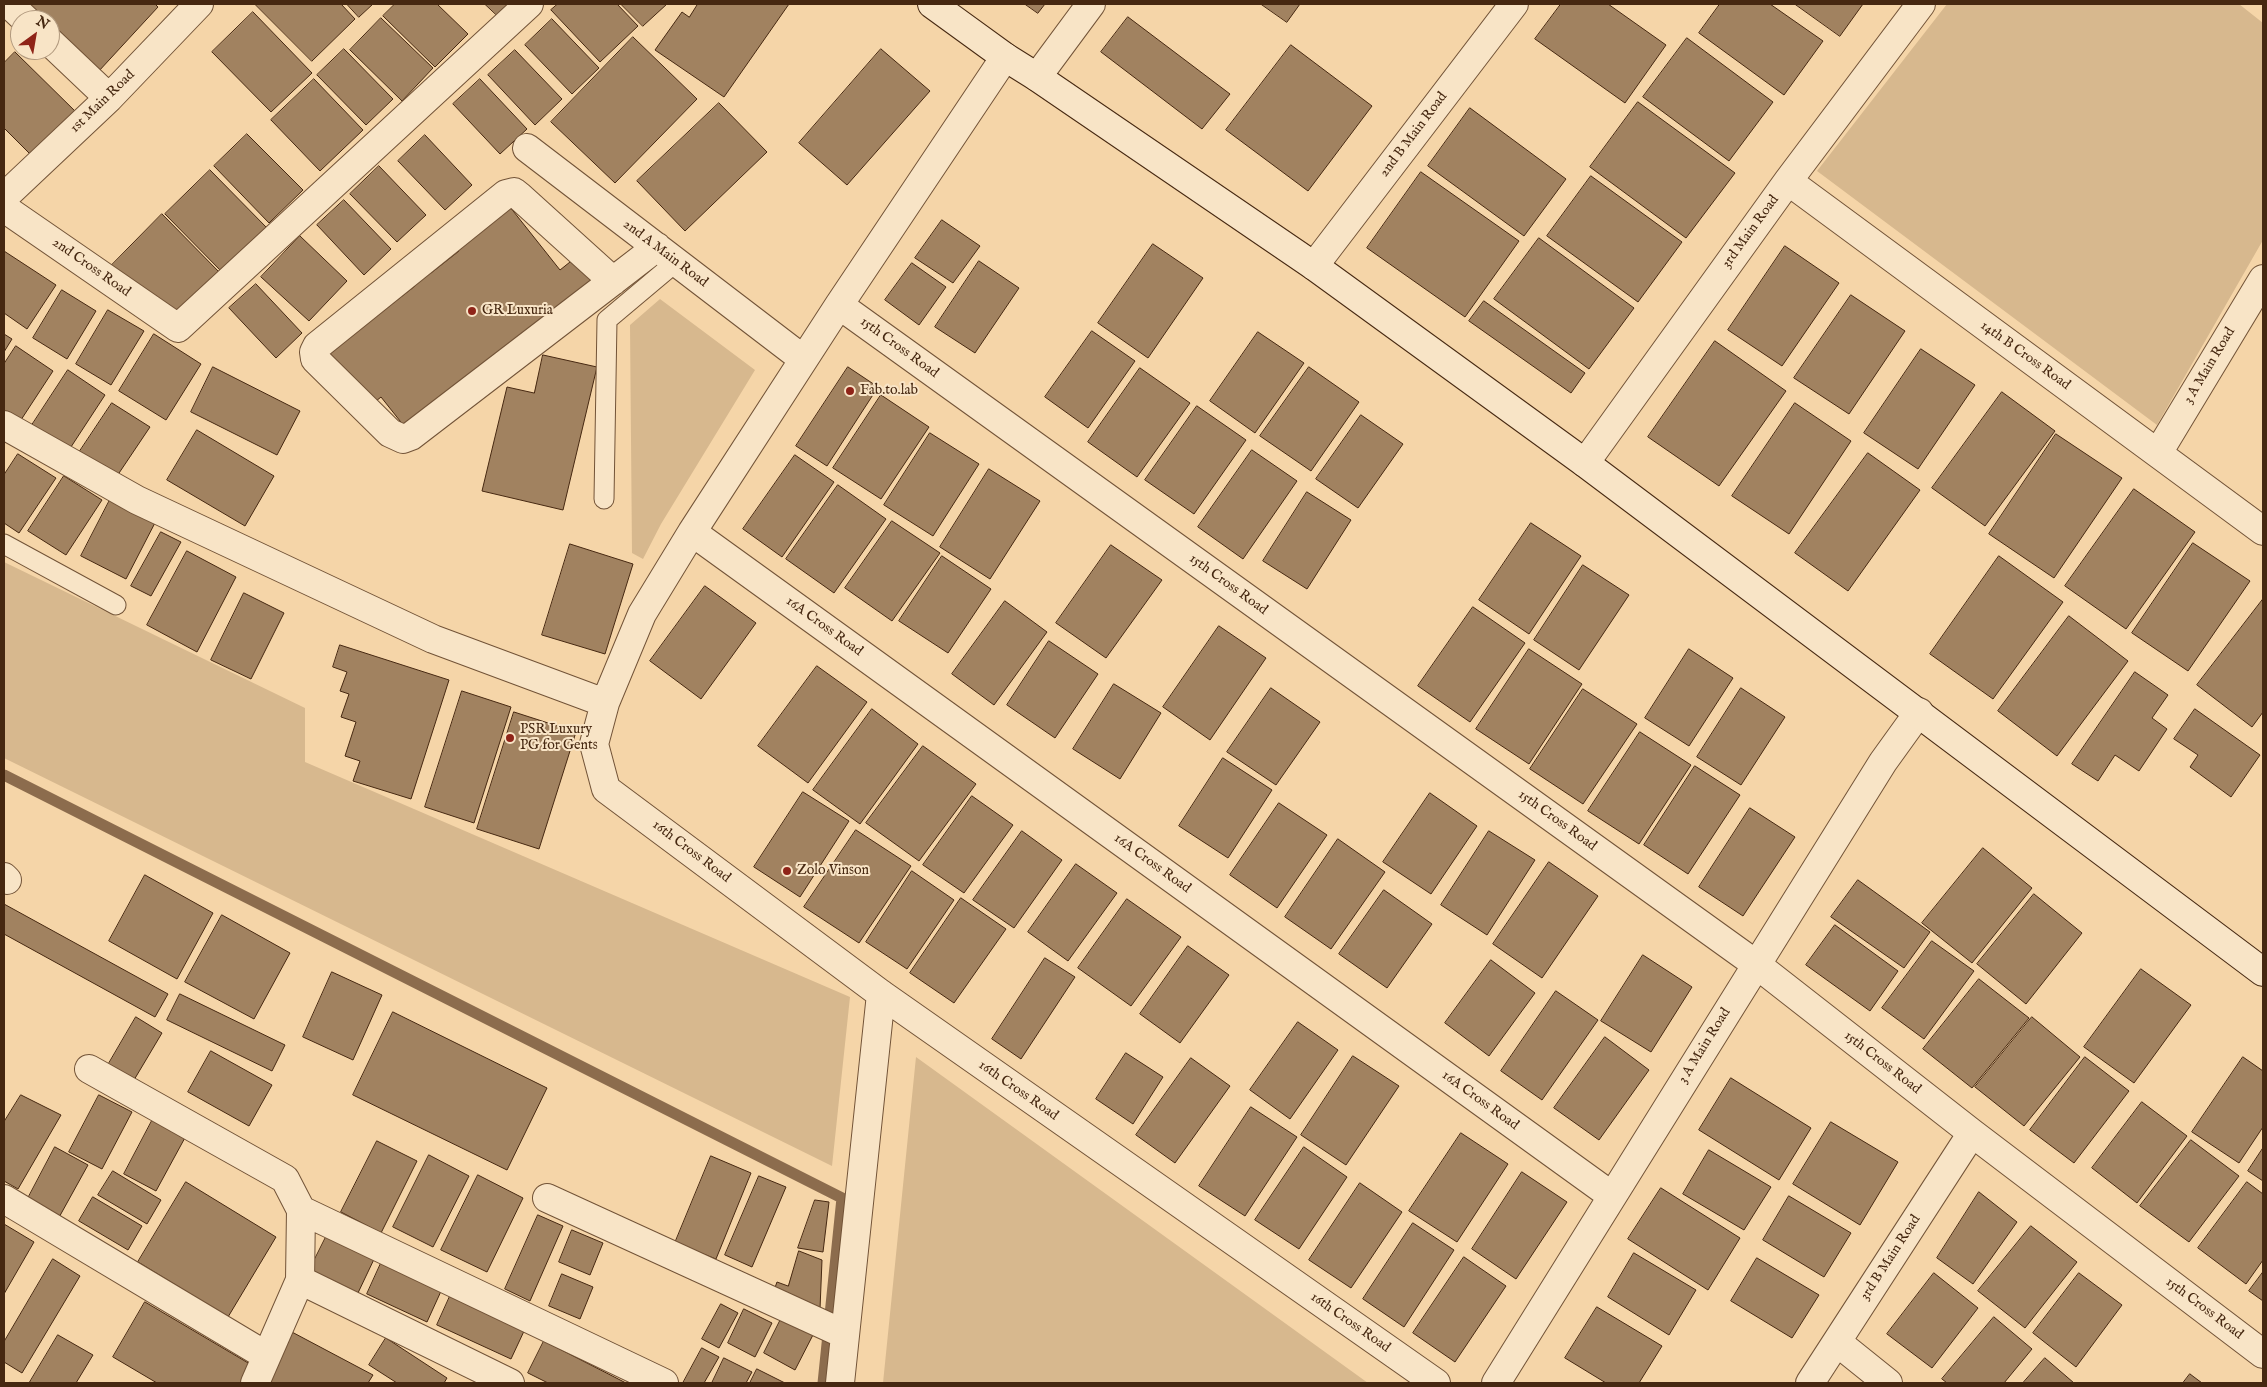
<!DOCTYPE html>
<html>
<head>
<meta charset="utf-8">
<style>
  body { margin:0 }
  #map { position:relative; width:2267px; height:1387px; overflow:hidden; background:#f5d5a8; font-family:"IM FELL English",serif }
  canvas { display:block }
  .frame { position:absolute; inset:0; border:5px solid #462811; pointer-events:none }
  .north { position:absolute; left:10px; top:10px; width:50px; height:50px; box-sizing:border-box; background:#f8e4c6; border:1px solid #b1997e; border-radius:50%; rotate:32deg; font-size:14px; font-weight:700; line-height:20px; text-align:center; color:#462811 }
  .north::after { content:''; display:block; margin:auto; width:18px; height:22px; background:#8f2418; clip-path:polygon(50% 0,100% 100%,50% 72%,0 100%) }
</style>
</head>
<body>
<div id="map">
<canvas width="2267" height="1387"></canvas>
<div class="frame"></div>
<div class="north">N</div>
</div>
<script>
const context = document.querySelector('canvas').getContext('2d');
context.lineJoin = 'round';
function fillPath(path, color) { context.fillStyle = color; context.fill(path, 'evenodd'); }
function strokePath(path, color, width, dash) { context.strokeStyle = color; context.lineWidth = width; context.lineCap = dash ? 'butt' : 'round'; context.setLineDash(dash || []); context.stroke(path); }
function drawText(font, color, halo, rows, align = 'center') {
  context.font = font + ' "IM FELL English",serif'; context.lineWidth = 4; context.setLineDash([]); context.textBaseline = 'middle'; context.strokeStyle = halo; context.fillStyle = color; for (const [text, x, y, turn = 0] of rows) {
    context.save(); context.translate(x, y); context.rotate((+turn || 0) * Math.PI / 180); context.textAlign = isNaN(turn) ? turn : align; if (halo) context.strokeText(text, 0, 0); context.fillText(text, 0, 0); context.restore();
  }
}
fillPath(new Path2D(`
  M 1947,4 L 2239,4 L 2263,23 L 2263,240 L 2157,425 L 1817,171 Z
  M 660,299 L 755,370 L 661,524 L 643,559 L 632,553 L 630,325 Z
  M 4,562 L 305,708 L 305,762 L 850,997 L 832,1166 L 4,758 Z
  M 916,1057 L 1368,1383 L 883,1383 Z`), '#d7b88e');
strokePath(new Path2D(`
  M 4,775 L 842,1198 L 823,1383`), '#8c6c4d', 11);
const building = new Path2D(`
  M 23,4 L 155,4 L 158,7 L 98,72 L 50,28 L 50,20 L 41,20 Z
  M 255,4 L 341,4 L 355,19 L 312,61 Z
  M 347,4 L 373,4 L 359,17 Z
  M 395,4 L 437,4 L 468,34 L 435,67 L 383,16 Z
  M 485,4 L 511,4 L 498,16 Z
  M 558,4 L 617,4 L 638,26 L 600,62 L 551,10 Z
  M 621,4 L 667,4 L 643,26 Z
  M 698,4 L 789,4 L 724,97 L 655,50 L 682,12 L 689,17 Z
  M 1025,4 L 1045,4 L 1038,13 Z
  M 1261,4 L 1300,4 L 1287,22 Z
  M 1561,4 L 1608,4 L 1666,45 L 1625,103 L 1535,39 Z
  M 1720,4 L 1770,4 L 1823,41 L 1784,95 L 1699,33 Z
  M 1795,4 L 1863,4 L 1840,36 Z
  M 253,12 L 312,73 L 271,112 L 212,52 Z
  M 1128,17 L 1230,94 L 1202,129 L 1101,52 Z
  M 381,18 L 433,68 L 402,101 L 350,50 Z
  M 552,19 L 599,68 L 572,94 L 525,45 Z
  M 633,37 L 697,99 L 615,183 L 551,122 Z
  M 1687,38 L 1773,102 L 1729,161 L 1643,97 Z
  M 1291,45 L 1372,106 L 1308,191 L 1226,130 Z
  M 344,49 L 393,99 L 366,125 L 317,75 Z
  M 881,49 L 930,91 L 847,185 L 799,143 Z
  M 515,50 L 562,99 L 535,125 L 488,75 Z
  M 15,52 L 77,113 L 34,158 L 4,128 L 4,63 Z
  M 314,79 L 363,130 L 320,171 L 271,120 Z
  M 480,79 L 527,129 L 500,154 L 453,104 Z
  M 1638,102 L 1735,173 L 1686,238 L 1590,167 Z
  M 719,103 L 767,152 L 685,231 L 637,181 Z
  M 1470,108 L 1566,179 L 1524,236 L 1428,166 Z
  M 247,134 L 303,190 L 269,223 L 214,166 Z
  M 425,135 L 472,185 L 445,210 L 398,161 Z
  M 379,166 L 426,215 L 397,242 L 350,194 Z
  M 210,170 L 267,228 L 222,272 L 165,214 Z
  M 1421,172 L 1519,241 L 1465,317 L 1367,248 Z
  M 1591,176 L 1682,242 L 1638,302 L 1547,236 Z
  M 344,200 L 391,249 L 364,275 L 317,225 Z
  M 506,202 L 560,270 L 575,258 L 596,284 L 408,431 L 381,397 L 370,406 L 324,348 L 343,342 L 415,286 L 410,280 L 426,267 L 431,273 L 459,251 L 453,244 Z
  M 162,214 L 222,275 L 177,319 L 107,270 Z
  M 942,220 L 980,246 L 953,283 L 915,258 Z
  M 300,236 L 347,281 L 309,321 L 261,277 Z
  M 1539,238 L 1634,308 L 1589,369 L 1494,299 Z
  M 1153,244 L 1203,278 L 1148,358 L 1098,323 Z
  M 1785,246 L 1839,283 L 1782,366 L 1728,330 Z
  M 4,251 L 56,285 L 27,329 L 4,313 Z
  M 979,261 L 1019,288 L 975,353 L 935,327 Z
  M 912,263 L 946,287 L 919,325 L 885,300 Z
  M 256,284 L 302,333 L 276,358 L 229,308 Z
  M 62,290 L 96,311 L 67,359 L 33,338 Z
  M 1851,295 L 1905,331 L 1849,414 L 1794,378 Z
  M 1484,301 L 1585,373 L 1571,393 L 1469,321 Z
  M 108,310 L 144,331 L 111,385 L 76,364 Z
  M 1092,331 L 1135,361 L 1088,428 L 1045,397 Z
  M 1258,332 L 1304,363 L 1255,433 L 1210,401 Z
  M 4,334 L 12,339 L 4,352 Z
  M 154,334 L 201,364 L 166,420 L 119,391 Z
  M 1715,341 L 1786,391 L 1719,486 L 1648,437 Z
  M 16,346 L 53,371 L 17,426 L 4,417 L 4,364 Z
  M 1921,349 L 1975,385 L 1918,469 L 1864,433 Z
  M 543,355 L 597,367 L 563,510 L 482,491 L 507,387 L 534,393 Z
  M 213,367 L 300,411 L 277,455 L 191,412 Z
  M 848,367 L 878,387 L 827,466 L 796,446 Z
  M 1309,367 L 1359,402 L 1311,471 L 1260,436 Z
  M 1140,368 L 1190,403 L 1137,477 L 1088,442 Z
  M 68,370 L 105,395 L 69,450 L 32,425 Z
  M 2002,392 L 2055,431 L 1985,526 L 1932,488 Z
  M 881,395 L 929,427 L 881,499 L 833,468 Z
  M 112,403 L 150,427 L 113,482 L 76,457 Z
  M 1795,403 L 1851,441 L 1789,534 L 1732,496 Z
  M 1197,406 L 1246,440 L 1194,514 L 1145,480 Z
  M 1361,415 L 1403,444 L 1358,508 L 1316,479 Z
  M 197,430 L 274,476 L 245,526 L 167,480 Z
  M 930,433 L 979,464 L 933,536 L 884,505 Z
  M 2056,434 L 2122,478 L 2054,578 L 1989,534 Z
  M 1252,450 L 1297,481 L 1243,559 L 1198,527 Z
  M 1868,453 L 1920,490 L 1848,591 L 1795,553 Z
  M 18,454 L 56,478 L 19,533 L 4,523 L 4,475 Z
  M 795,455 L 834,482 L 782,557 L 743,529 Z
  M 989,469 L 1040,501 L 990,579 L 940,547 Z
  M 64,476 L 102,500 L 66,555 L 28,531 Z
  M 838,485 L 886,519 L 834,593 L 786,559 Z
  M 2134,489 L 2195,532 L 2126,629 L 2065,586 Z
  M 1307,492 L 1351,520 L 1307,589 L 1263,561 Z
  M 113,494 L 158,517 L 126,579 L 81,556 Z
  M 892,521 L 940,553 L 892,621 L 845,588 Z
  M 1531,523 L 1581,556 L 1529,634 L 1479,600 Z
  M 161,532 L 181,542 L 151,596 L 131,586 Z
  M 2193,543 L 2250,581 L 2188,671 L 2132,633 Z
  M 570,544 L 633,564 L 605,654 L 542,635 Z
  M 1111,545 L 1162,580 L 1106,658 L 1056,623 Z
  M 187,551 L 236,577 L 197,652 L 147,625 Z
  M 942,556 L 991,589 L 948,653 L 899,621 Z
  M 1999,556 L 2063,602 L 1993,699 L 1930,654 Z
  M 1583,565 L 1629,595 L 1579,670 L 1534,640 Z
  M 705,586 L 756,623 L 701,699 L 650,661 Z
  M 244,593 L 284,613 L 251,679 L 211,660 Z
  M 2263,599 L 2263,712 L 2252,727 L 2197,685 Z
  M 1005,601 L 1047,632 L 994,705 L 952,674 Z
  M 1473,607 L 1525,643 L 1470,722 L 1418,686 Z
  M 2069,616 L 2128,661 L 2057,756 L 1998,711 Z
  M 1219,626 L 1266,658 L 1210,740 L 1163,707 Z
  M 1049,641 L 1098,674 L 1055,738 L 1007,705 Z
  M 340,645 L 449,680 L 411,799 L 353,781 L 360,761 L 345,756 L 356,722 L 341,717 L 349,694 L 340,691 L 347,672 L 333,667 Z
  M 1529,649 L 1582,684 L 1529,764 L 1476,729 Z
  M 1689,649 L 1733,678 L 1689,746 L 1645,718 Z
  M 817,666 L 867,702 L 808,783 L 758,746 Z
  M 2135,672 L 2168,695 L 2152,718 L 2167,729 L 2139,771 L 2115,755 L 2098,781 L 2072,764 Z
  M 1114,684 L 1161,713 L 1120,779 L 1073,749 Z
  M 1271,688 L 1320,722 L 1276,785 L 1227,752 Z
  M 1741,688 L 1785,717 L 1741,785 L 1697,757 Z
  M 1583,689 L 1637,724 L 1583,804 L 1530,769 Z
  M 462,691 L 511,707 L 474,823 L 425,807 Z
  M 872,709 L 918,744 L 860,824 L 813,790 Z
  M 2195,709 L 2260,755 L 2231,797 L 2190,767 L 2198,755 L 2174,739 Z
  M 514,712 L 576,732 L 539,849 L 477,829 Z
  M 1640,732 L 1691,765 L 1639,844 L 1588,811 Z
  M 923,746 L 976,784 L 919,861 L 866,823 Z
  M 1223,758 L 1272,790 L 1228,858 L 1179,826 Z
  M 1695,766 L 1740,795 L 1688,874 L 1644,845 Z
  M 803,792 L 849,821 L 800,897 L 754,867 Z
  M 1430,793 L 1477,826 L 1431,894 L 1383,862 Z
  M 972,796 L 1013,825 L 964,893 L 923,865 Z
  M 1279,803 L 1327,835 L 1277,908 L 1230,875 Z
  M 1750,808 L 1795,837 L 1743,916 L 1699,887 Z
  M 856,830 L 911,866 L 859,943 L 804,907 Z
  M 1022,831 L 1062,860 L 1014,928 L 973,900 Z
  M 1489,831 L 1535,860 L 1487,935 L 1441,905 Z
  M 1338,839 L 1385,872 L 1331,949 L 1285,917 Z
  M 1983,848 L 2032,888 L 1972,963 L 1922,923 Z
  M 1549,862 L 1598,896 L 1542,978 L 1493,944 Z
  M 1076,864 L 1117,893 L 1068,961 L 1028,932 Z
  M 912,871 L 954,900 L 907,969 L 866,942 Z
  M 145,875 L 213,913 L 177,979 L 109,941 Z
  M 1858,880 L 1930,932 L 1904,968 L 1831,917 Z
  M 1384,890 L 1432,924 L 1387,988 L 1339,954 Z
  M 2034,894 L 2082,933 L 2026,1004 L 1977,964 Z
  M 961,898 L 1006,929 L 954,1003 L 910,973 Z
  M 1127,899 L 1181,937 L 1131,1006 L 1078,968 Z
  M 4,904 L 168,994 L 155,1017 L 4,934 Z
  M 222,915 L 290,953 L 254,1019 L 185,982 Z
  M 1835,925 L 1898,971 L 1870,1011 L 1806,965 Z
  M 1932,941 L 1974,971 L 1924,1039 L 1882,1008 Z
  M 1188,946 L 1229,975 L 1180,1043 L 1140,1014 Z
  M 1643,955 L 1692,987 L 1651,1052 L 1601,1021 Z
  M 1045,958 L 1075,977 L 1021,1059 L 992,1039 Z
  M 1491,960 L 1535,993 L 1489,1056 L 1445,1023 Z
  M 2141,969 L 2191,1005 L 2134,1083 L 2084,1047 Z
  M 332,972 L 382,995 L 353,1060 L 303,1037 Z
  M 1979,979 L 2029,1018 L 1972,1088 L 1923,1049 Z
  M 1556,991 L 1598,1020 L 1542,1100 L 1501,1071 Z
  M 180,994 L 285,1045 L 272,1071 L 167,1020 Z
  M 393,1012 L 547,1088 L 507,1170 L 353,1095 Z
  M 136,1017 L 162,1033 L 134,1080 L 108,1065 Z
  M 2032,1017 L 2080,1057 L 2024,1126 L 1975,1087 Z
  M 1298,1022 L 1338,1050 L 1290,1119 L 1250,1090 Z
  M 1605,1037 L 1649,1070 L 1599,1140 L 1554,1108 Z
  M 211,1051 L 272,1085 L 249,1126 L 188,1092 Z
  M 1126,1053 L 1163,1077 L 1133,1124 L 1096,1099 Z
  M 1353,1056 L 1399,1086 L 1346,1165 L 1301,1135 Z
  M 2085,1057 L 2129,1091 L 2074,1163 L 2030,1130 Z
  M 2243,1057 L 2263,1071 L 2263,1127 L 2239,1163 L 2192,1132 Z
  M 1191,1058 L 1230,1086 L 1175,1163 L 1136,1135 Z
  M 1731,1078 L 1811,1128 L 1779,1180 L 1699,1130 Z
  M 21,1095 L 61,1115 L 18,1189 L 4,1181 L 4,1122 Z
  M 99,1095 L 132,1112 L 102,1169 L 69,1152 Z
  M 2142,1102 L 2187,1136 L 2137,1203 L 2092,1168 Z
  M 1251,1107 L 1297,1137 L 1245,1216 L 1199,1186 Z
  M 154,1117 L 187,1134 L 156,1191 L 124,1174 Z
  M 1831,1122 L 1898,1162 L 1860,1225 L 1793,1184 Z
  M 1461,1133 L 1508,1164 L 1457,1242 L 1409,1211 Z
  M 2191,1140 L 2239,1176 L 2189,1242 L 2140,1206 Z
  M 377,1141 L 417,1161 L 381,1233 L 341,1212 Z
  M 55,1147 L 88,1165 L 57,1221 L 25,1204 Z
  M 1304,1147 L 1347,1177 L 1299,1249 L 1255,1220 Z
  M 2263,1148 L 2263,1181 L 2248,1171 Z
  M 1709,1150 L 1771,1187 L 1744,1230 L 1683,1194 Z
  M 429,1155 L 469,1176 L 433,1247 L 393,1227 Z
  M 711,1156 L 751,1173 L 716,1259 L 675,1243 Z
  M 113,1171 L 161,1200 L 147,1224 L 98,1195 Z
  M 1522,1172 L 1567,1202 L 1516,1279 L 1472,1249 Z
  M 478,1175 L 523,1198 L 487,1272 L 441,1250 Z
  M 759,1176 L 786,1187 L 752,1267 L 725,1255 Z
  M 186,1182 L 276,1237 L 228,1317 L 138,1262 Z
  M 2247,1182 L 2263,1194 L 2263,1260 L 2246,1284 L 2198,1248 Z
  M 1360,1183 L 1402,1212 L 1351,1288 L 1309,1260 Z
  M 1661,1188 L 1740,1238 L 1708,1290 L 1628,1239 Z
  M 1979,1192 L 2017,1222 L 1973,1284 L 1937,1258 Z
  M 1789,1196 L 1851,1233 L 1824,1277 L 1763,1240 Z
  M 93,1197 L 142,1226 L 128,1250 L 79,1221 Z
  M 815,1200 L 829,1202 L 823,1252 L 798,1248 Z
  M 538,1215 L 563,1226 L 530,1301 L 505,1289 Z
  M 1413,1223 L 1454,1250 L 1404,1327 L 1363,1299 Z
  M 4,1224 L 34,1242 L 4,1294 Z
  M 2031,1226 L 2077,1262 L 2025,1328 L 1978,1291 Z
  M 572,1230 L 603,1243 L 590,1275 L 559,1262 Z
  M 329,1231 L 376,1255 L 357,1295 L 309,1271 Z
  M 799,1251 L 822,1260 L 820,1309 L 773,1293 L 777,1282 L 788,1286 Z
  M 1634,1253 L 1696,1290 L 1669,1335 L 1608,1297 Z
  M 1464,1257 L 1506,1286 L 1455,1362 L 1413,1333 Z
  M 1757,1258 L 1819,1295 L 1792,1338 L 1731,1301 Z
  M 53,1259 L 80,1276 L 22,1373 L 4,1362 L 4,1342 Z
  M 382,1261 L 442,1289 L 427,1322 L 367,1294 Z
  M 2263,1272 L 2263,1301 L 2249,1291 Z
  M 1934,1273 L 1978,1308 L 1932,1368 L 1887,1334 Z
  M 2079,1273 L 2122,1305 L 2076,1367 L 2033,1333 Z
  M 562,1274 L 593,1287 L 580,1319 L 549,1306 Z
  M 451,1294 L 525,1329 L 511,1359 L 437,1325 Z
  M 145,1302 L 255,1367 L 245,1383 L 157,1383 L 113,1357 Z
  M 721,1304 L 738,1313 L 719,1348 L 702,1339 Z
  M 1597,1307 L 1662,1346 L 1639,1383 L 1606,1383 L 1565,1358 Z
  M 744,1309 L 772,1323 L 755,1357 L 728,1343 Z
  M 783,1315 L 815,1331 L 795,1370 L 764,1353 Z
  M 1994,1317 L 2032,1349 L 2004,1383 L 1947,1383 L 1942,1379 Z
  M 290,1331 L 373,1375 L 368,1383 L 262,1383 Z
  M 58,1335 L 93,1355 L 76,1383 L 32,1383 L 30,1382 Z
  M 386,1338 L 447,1378 L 444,1383 L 397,1383 L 369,1365 Z
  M 544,1341 L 626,1383 L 548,1383 L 528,1373 Z
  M 702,1348 L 719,1357 L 704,1383 L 683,1383 Z
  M 724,1358 L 752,1372 L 746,1383 L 712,1383 Z
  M 2045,1358 L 2074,1383 L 2023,1383 Z
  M 757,1369 L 785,1383 L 750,1383 Z
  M 2190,1374 L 2202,1383 L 2183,1383 Z`);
fillPath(building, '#a18260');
strokePath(building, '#462811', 1);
const lane = new Path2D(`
  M 604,499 L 607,320 L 676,262
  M 4,544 L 116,605`);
const street = new Path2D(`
  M 9,4 L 26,20
  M 50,42 L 109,98
  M 1005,57 L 839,305 L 692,532 L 642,614 L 605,703 L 594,744 L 606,789 L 881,994 L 1436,1383
  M 1037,77 L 1091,4
  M 527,148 L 803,359
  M 1788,181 L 2263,531
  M 4,197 L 109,98 L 199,4
  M 4,208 L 178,328 L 529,4
  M 1314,266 L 1514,4
  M 613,281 L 519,196 L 514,192 L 506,194 L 317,346 L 314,352 L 315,359 L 390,433 L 403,439 L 411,436 L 613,281 L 657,247
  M 839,305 L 1757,965 L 1972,1133 L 2263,1354
  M 4,425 L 137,500 L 433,639 L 605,703
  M 2158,453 L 2263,279
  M 1585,463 L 1788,181 L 1921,4
  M 692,532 L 1612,1196
  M 4,877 L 7,880
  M 89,1069 L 285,1179 L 301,1210 L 300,1280 L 255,1383
  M 547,1198 L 844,1334
  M 4,1199 L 265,1355
  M 301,1210 L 664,1383
  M 300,1280 L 510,1383
  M 1837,1342 L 1888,1383
  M 840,1383 L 881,994
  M 1496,1383 L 1883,762 L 1919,712
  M 1810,1383 L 1972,1133`);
const secondary = new Path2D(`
  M 932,4 L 1005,57 L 1037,77 L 1314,266 L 1585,463 L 2263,972`);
strokePath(lane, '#725337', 21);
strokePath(street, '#725337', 30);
strokePath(secondary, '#462811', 30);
strokePath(lane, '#f8e4c6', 19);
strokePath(street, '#f8e4c6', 28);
strokePath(secondary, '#f8e4c6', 28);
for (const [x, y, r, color] of [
  [472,311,5,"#8f2418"],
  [850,391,5,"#8f2418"],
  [510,738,5,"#8f2418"],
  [787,871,5,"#8f2418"]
]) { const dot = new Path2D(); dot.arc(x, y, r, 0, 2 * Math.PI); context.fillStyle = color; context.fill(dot); strokePath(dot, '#f8e4c6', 2); }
drawText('14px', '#462811', '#f8e4c6', [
  ["1st Main Road",103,102,-44],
  ["2nd B Main Road",1414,135,-53],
  ["3rd Main Road",1751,232,-54],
  ["2nd A Main Road",665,254,37],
  ["2nd Cross Road",91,268,35],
  ["15th Cross Road",899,348,36],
  ["14th B Cross Road",2025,356,36],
  ["3 A Main Road",2210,366,-59],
  ["15th Cross Road",1228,585,36],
  ["16A Cross Road",824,627,36],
  ["15th Cross Road",1557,821,36],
  ["16th Cross Road",691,852,37],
  ["16A Cross Road",1152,864,36],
  ["3 A Main Road",1705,1046,-58],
  ["15th Cross Road",1882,1063,38],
  ["16th Cross Road",1018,1091,35],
  ["16A Cross Road",1480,1101,36],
  ["3rd B Main Road",1891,1258,-57],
  ["15th Cross Road",2204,1309,37],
  ["16th Cross Road",1350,1323,35]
]);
drawText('14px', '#462811', '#f8e4c6', [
  ["GR Luxuria",482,311],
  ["Fab.to.lab",860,391],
  ["PSR Luxury",520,730],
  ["PG for Gents",520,746],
  ["Zolo Vinson",797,871]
], 'left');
</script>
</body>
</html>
